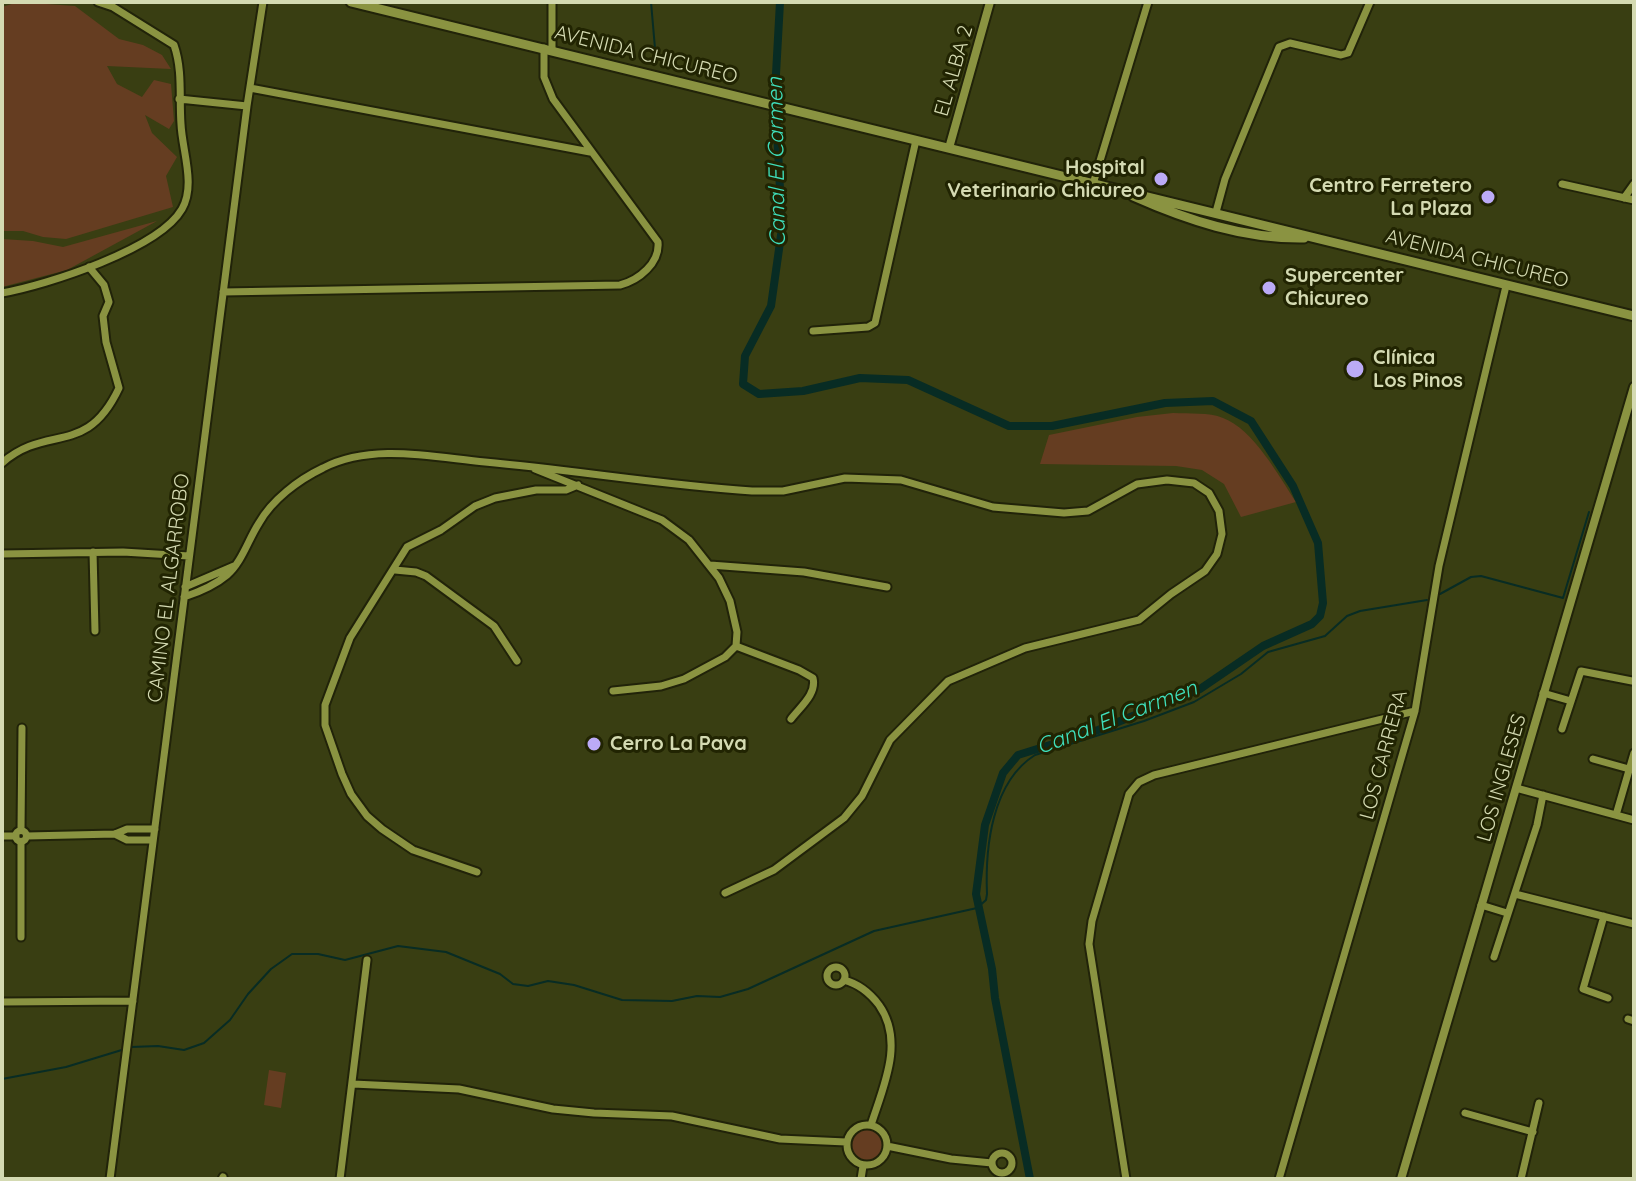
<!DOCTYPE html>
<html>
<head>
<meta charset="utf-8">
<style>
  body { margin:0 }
  #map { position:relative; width:1636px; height:1181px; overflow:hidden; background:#393e12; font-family:Quicksand,sans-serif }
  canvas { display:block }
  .frame { position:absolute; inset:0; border:4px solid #d4dab2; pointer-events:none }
</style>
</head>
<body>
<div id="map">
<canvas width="1636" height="1181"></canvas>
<div class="frame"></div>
</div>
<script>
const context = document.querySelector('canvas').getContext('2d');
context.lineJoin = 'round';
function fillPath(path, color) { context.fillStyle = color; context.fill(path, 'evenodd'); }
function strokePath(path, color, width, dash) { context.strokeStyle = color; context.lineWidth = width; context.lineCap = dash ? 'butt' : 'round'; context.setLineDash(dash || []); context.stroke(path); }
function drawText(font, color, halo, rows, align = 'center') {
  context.font = font + ' Quicksand,sans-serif'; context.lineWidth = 6; context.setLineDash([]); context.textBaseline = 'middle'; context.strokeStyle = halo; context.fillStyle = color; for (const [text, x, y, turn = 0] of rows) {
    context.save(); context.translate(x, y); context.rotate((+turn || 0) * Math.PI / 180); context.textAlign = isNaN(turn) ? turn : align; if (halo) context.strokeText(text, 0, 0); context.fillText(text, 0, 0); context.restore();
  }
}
fillPath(new Path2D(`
  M 18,2 L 75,6 L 119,39 L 143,45 L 162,55 L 171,69 L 107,66 L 117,84 L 142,97 L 154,80 L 171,84 L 174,121 L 169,129 L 145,115 L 152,133 L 177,157 L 166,176 L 173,207 L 66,239 L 43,237 L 23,231 L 2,231 L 2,7 Z
  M 157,221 L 67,270 L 2,287 L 2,239 L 33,241 L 63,247 Z
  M 1173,413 C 1189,414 1209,412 1223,418 C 1253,429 1279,476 1296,502 L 1241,517 L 1224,484 L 1202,470 L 1176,466 L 1040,464 L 1049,435 L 1137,417 Z
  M 269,1070 L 286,1073 L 281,1108 L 264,1105 Z
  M850 1145a17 17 0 1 1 34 0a17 17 0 1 1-34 0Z`), '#653d21');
strokePath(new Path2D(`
  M 651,2 L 656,60
  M 1440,594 L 1471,577 L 1481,576 L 1563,598 L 1589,512
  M 131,1047 L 158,1046 L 184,1050 L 204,1043 L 230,1020 L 248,994 L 271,969 L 292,954 L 318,954 L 345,960 L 398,946 L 446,952 L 500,974 L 513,984 L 528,986 L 548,981 L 574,985 L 622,1000 L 672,1001 L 697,996 L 720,997 L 748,989 L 874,931 L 977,908 L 986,900 L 987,894 C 985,847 992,782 1035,755 L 1144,721 L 1194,702 L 1241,674 L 1268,652 L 1325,636 L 1347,616 L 1360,611 L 1427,600
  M 2,1079 L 66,1067 L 125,1049`), '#082c24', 2);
strokePath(new Path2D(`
  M 780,2 L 775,92 L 782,228 L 771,306 L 745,356 L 743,384 L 759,394 L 803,391 L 860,378 L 908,380 L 1009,426 L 1052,426 L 1165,403 L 1213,401 L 1251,421 L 1293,486 L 1318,543 L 1323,603 L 1320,616 L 1312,624 L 1263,646 L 1200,689 L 1098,730 L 1018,755 L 1003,773 L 985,825 L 976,894 L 992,969 L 995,998 L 1030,1179`), '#082c24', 8);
const minor = new Path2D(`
  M 552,2 L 552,50
  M 250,88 L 590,152
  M 179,99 L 247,106
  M 1093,184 L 1148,2
  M 1562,184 L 1634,200
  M 1624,198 L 1634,184
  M 1216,212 L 1225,179 L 1279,47 L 1290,43 L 1341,55 L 1348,53 L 1370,2
  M 223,292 L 620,285 C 639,280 660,263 658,242 L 553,99 L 544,77 L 544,48
  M 2,293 C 47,285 159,249 182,209 C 196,185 182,150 181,124 C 179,98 183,71 174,45 L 113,7 L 98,2
  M 813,331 L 868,327 L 875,323 L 916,140
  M 2,463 C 48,423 86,458 119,388 L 106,342 L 103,316 L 109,302 L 104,285 L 89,267
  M 535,469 L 662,520 L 689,540 L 719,578 L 730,601 L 737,632 L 736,646 L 725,657 L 684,679 L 661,686 L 613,691
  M 93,552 L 95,631
  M 2,554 L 123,552 L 189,556
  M 710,565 L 804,572 L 887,587
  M 395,570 L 416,572 L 426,576 L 494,626 L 517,661
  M 185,587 L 234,566
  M 184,597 C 199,592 214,586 227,575 C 242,562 248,540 259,523 C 272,500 298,480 323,468 C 372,443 432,457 485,462 C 574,470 663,485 752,491 L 783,491 L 845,478 L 901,480 L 993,507 L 1064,513 L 1088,511 L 1137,484 L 1167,480 L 1194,483 L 1209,493 L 1219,511 L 1222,534 L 1217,554 L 1205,571 L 1171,594 L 1139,620 L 1025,648 L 948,681 L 890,740 L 862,796 L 844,818 L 774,870 L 725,893
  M 736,646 L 799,670 L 813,678 C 817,694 800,707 791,719
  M 1543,693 L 1571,701
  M 1562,729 L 1581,671 L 1632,681
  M 1593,759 L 1629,769
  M 1516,788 L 1634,820
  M 1616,815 L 1634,753
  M 21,830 L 22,728
  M15.5 836a5.5 5.5 0 1 1 11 0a5.5 5.5 0 1 1-11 0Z
  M 115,834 L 127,840 L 153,840
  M 2,836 L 16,836
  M 27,836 L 115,834 L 127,829 L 155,829
  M 477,872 L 413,850 L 382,829 L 367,816 L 351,794 L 342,774 L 325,725 L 325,705 L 350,638 L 407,547 L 441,530 L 475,506 L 495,498 L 536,490 L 566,490 L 578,485
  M 1515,894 L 1634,924
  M 1481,905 L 1507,913
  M 1604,916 L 1583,989 L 1608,998
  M 21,937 L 21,842
  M 1494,957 L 1537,825 L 1543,795
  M827 976a9 9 0 1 1 18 0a9 9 0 1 1-18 0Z
  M 844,980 C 859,984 870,993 879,1005 C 905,1042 883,1087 871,1125
  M 2,1002 L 133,1001
  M 1628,1019 L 1634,1021
  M 353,1084 L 459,1089 L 553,1109 L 594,1113 L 672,1116 L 780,1139 L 846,1142
  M 1465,1113 L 1533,1132
  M847 1145a20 20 0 1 1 40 0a20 20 0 1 1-40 0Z
  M 887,1146 L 951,1159 L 992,1163
  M992 1163a10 10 0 1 1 20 0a10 10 0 1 1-20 0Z
  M 110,1179 L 247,106 L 263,2
  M 222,1179 L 223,1177
  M 340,1179 L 367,960
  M 861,1179 L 863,1166
  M 1126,1179 L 1089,944 L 1092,921 L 1129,794 L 1139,782 L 1154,775 L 1415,711
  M 1279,1179 L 1415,711 L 1439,566 L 1506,286
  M 1521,1179 L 1539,1103`);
const tertiary = new Path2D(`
  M 949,148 L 990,2
  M 1401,1179 L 1634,387`);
const secondary = new Path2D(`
  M 351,2 L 1634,316
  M 1133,196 C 1187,220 1244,239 1304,238`);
strokePath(minor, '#212309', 11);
strokePath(tertiary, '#212309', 12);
strokePath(secondary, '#212309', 13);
strokePath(minor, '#8a9341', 7);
strokePath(tertiary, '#8a9341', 8);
strokePath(secondary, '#8a9341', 9);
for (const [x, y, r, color] of [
  [1161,179,8,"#bbaaf6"],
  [1488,197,8,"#bbaaf6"],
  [1269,288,8,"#bbaaf6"],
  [1355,369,10,"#bbaaf6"],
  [594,744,8,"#bbaaf6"]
]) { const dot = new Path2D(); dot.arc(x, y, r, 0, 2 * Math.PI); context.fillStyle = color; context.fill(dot); strokePath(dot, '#212402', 3); }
drawText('20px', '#d4dab2', '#212402', [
  ["AVENIDA CHICUREO",646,55,14],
  ["EL ALBA 2",954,71,-74],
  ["AVENIDA CHICUREO",1477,259,14],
  ["CAMINO EL ALGARROBO",169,588,-83],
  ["LOS CARRERA",1384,755,-75],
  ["LOS INGLESES",1502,778,-74]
]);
drawText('bold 20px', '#d4dab2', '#212402', [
  ["Hospital",1145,168,"right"],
  ["Veterinario Chicureo",1145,191,"right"],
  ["Centro Ferretero",1472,186,"right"],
  ["La Plaza",1472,209,"right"],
  ["Supercenter",1285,276],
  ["Chicureo",1285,299],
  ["Clínica",1373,358],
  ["Los Pinos",1373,381],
  ["Cerro La Pava",610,744]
], 'left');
drawText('italic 22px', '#3fe0bd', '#212402', [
  ["Canal El Carmen",777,162,-91],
  ["Canal El Carmen",1117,718,-21]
]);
</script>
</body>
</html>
